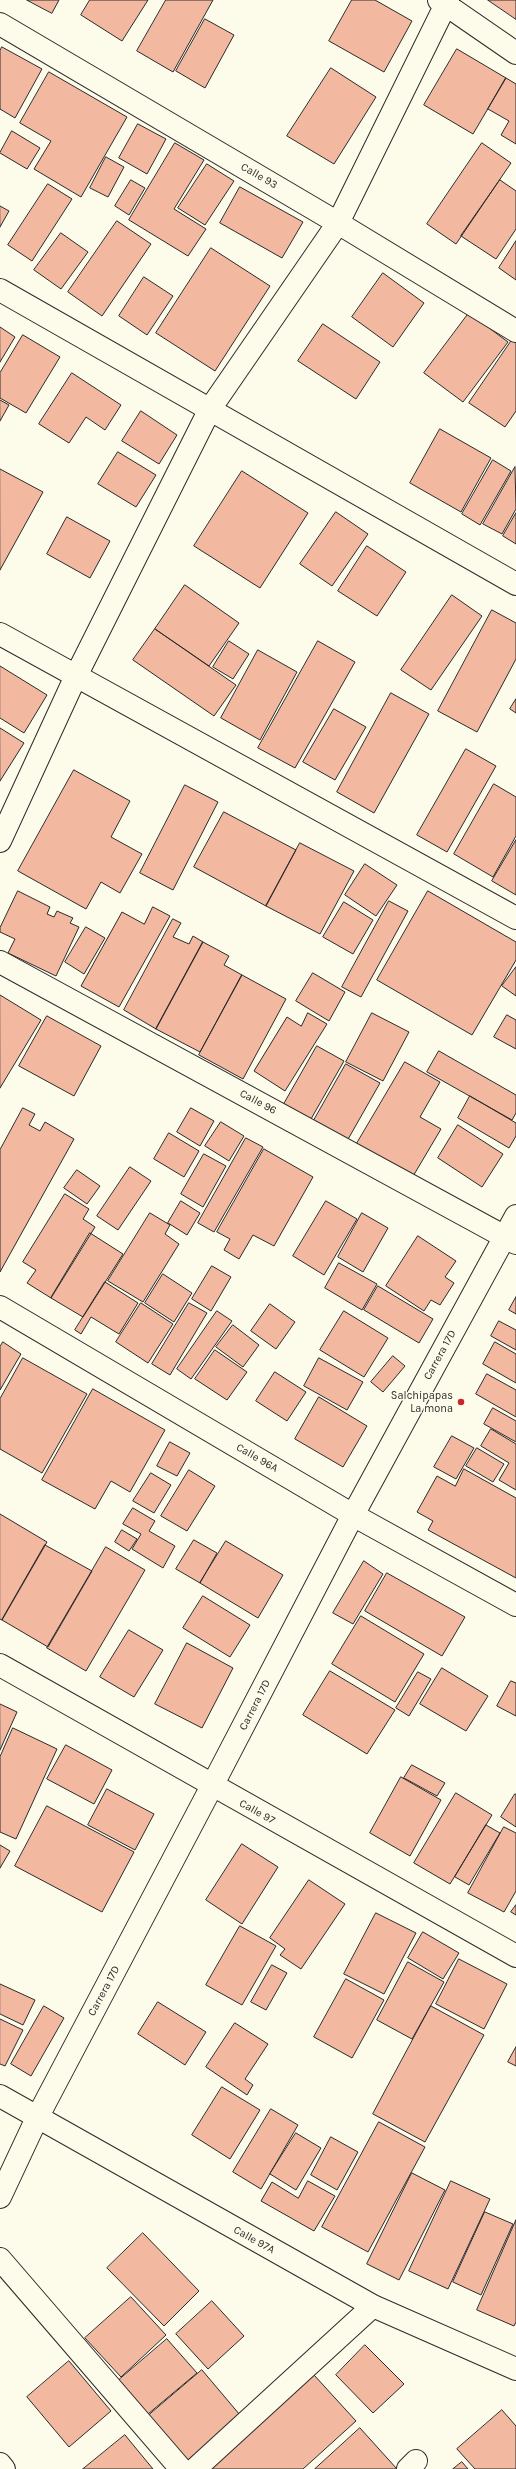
<!DOCTYPE html>
<html>
<head>
<meta charset="utf-8">
<style>
  body { margin:0 }
  canvas { display:block; background:#fdfbea }
</style>
</head>
<body>
<canvas width="516" height="2469"></canvas>
<script>
const context = document.querySelector('canvas').getContext('2d');
context.lineJoin = 'round';
function fillPath(path, color) { context.fillStyle = color; context.fill(path, 'evenodd'); }
function strokePath(path, color, width, dash) { context.strokeStyle = color; context.lineWidth = width; context.lineCap = dash ? 'butt' : 'round'; context.setLineDash(dash || []); context.stroke(path); }
function drawText(font, color, halo, rows, align = 'center') {
  context.font = font + ' Karla,sans-serif'; context.lineWidth = 3; context.setLineDash([]); context.textBaseline = 'middle'; context.strokeStyle = halo; context.fillStyle = color; for (const [text, x, y, turn = 0] of rows) {
    context.save(); context.translate(x, y); context.rotate((+turn || 0) * Math.PI / 180); context.textAlign = isNaN(turn) ? turn : align; if (halo) context.strokeText(text, 0, 0); context.fillText(text, 0, 0); context.restore();
  }
}
const building = new Path2D(`
  M 27,0 L 59,0 L 52,13 Z
  M 90,0 L 148,0 L 122,41 L 81,15 Z
  M 166,0 L 213,0 L 173,72 L 137,51 Z
  M 352,0 L 375,0 L 412,21 L 384,72 L 329,41 Z
  M 488,0 L 516,0 L 516,19 Z
  M 205,19 L 234,35 L 205,88 L 176,71 Z
  M 2,47 L 42,69 L 15,118 L 0,109 L 0,51 Z
  M 457,49 L 506,78 L 473,134 L 424,105 Z
  M 331,68 L 376,97 L 334,164 L 287,136 Z
  M 49,72 L 127,117 L 81,197 L 34,169 L 51,141 L 20,123 Z
  M 506,78 L 516,84 L 516,144 L 501,135 L 509,121 L 488,109 Z
  M 138,124 L 166,139 L 147,174 L 119,158 Z
  M 12,131 L 40,148 L 27,169 L 0,153 Z
  M 175,143 L 204,160 L 174,209 L 206,229 L 188,256 L 129,220 Z
  M 482,143 L 511,163 L 456,244 L 427,224 Z
  M 106,157 L 124,167 L 108,197 L 90,188 Z
  M 207,164 L 234,181 L 205,225 L 178,208 Z
  M 131,180 L 145,188 L 129,215 L 115,206 Z
  M 500,180 L 516,191 L 516,229 L 496,259 L 461,236 Z
  M 48,184 L 72,199 L 32,261 L 8,245 Z
  M 240,187 L 303,222 L 282,258 L 220,223 Z
  M 0,206 L 9,211 L 0,227 Z
  M 117,221 L 151,244 L 102,316 L 68,292 Z
  M 61,233 L 88,252 L 61,289 L 34,270 Z
  M 516,241 L 516,280 L 499,268 Z
  M 211,248 L 270,286 L 215,371 L 156,333 Z
  M 383,273 L 424,303 L 393,347 L 352,317 Z
  M 144,277 L 173,296 L 147,335 L 119,316 Z
  M 469,313 L 508,342 L 463,402 L 424,373 Z
  M 323,324 L 380,362 L 356,399 L 298,361 Z
  M 0,327 L 15,337 L 0,362 Z
  M 23,335 L 60,357 L 26,413 L 0,398 L 0,373 Z
  M 512,340 L 516,343 L 516,411 L 505,427 L 469,403 Z
  M 72,373 L 121,405 L 105,430 L 86,417 L 69,443 L 39,424 Z
  M 0,400 L 9,405 L 0,421 Z
  M 141,411 L 177,435 L 159,464 L 122,441 Z
  M 440,429 L 491,458 L 461,512 L 410,483 Z
  M 118,452 L 156,475 L 136,507 L 98,484 Z
  M 493,460 L 511,471 L 480,525 L 462,514 Z
  M 515,467 L 516,509 L 502,534 L 483,524 Z
  M 0,469 L 43,492 L 0,570 Z
  M 242,471 L 308,513 L 260,588 L 194,546 Z
  M 336,512 L 368,534 L 332,586 L 300,564 Z
  M 516,513 L 516,544 L 503,536 Z
  M 67,517 L 110,541 L 90,578 L 47,554 Z
  M 367,546 L 406,572 L 377,616 L 338,591 Z
  M 185,585 L 239,623 L 209,666 L 155,629 Z
  M 452,595 L 482,616 L 431,690 L 401,670 Z
  M 492,610 L 516,623 L 516,659 L 477,732 L 438,711 Z
  M 155,629 L 236,685 L 214,716 L 133,660 Z
  M 229,641 L 249,654 L 233,679 L 213,667 Z
  M 318,641 L 355,662 L 295,768 L 258,748 Z
  M 258,650 L 297,672 L 260,740 L 221,718 Z
  M 0,666 L 47,695 L 24,733 L 0,718 Z
  M 391,693 L 429,714 L 374,813 L 337,792 Z
  M 516,699 L 516,713 L 510,709 Z
  M 334,709 L 366,727 L 335,780 L 303,762 Z
  M 0,728 L 24,743 L 0,781 Z
  M 466,749 L 496,766 L 447,852 L 417,835 Z
  M 74,770 L 130,801 L 111,837 L 142,854 L 120,893 L 101,882 L 86,909 L 18,871 Z
  M 494,784 L 516,797 L 516,836 L 493,877 L 454,854 Z
  M 185,785 L 218,802 L 173,890 L 140,873 Z
  M 224,812 L 296,850 L 266,906 L 194,867 Z
  M 516,840 L 516,895 L 492,881 Z
  M 300,843 L 354,871 L 320,934 L 266,906 Z
  M 365,864 L 397,885 L 376,916 L 345,895 Z
  M 18,891 L 50,907 L 47,914 L 54,917 L 57,911 L 73,918 L 70,923 L 79,927 L 56,976 L 8,953 L 15,939 L 0,932 L 0,928 Z
  M 428,891 L 516,942 L 516,960 L 472,1035 L 377,980 Z
  M 389,901 L 408,911 L 361,997 L 342,987 Z
  M 344,902 L 373,920 L 353,954 L 323,937 Z
  M 153,907 L 170,916 L 119,1007 L 81,986 L 122,912 L 144,924 Z
  M 173,919 L 181,923 L 173,937 L 189,944 L 193,936 L 203,942 L 156,1029 L 124,1010 Z
  M 86,927 L 105,938 L 84,974 L 65,962 Z
  M 203,942 L 229,956 L 224,965 L 242,975 L 200,1052 L 156,1029 Z
  M 516,967 L 516,996 L 502,986 Z
  M 313,973 L 345,992 L 329,1021 L 296,1001 Z
  M 242,975 L 286,999 L 243,1079 L 199,1055 Z
  M 0,995 L 41,1020 L 0,1088 Z
  M 308,1013 L 327,1024 L 285,1091 L 254,1071 L 287,1017 L 301,1026 Z
  M 372,1013 L 409,1032 L 383,1081 L 346,1062 Z
  M 507,1015 L 516,1020 L 516,1049 L 494,1037 Z
  M 47,1016 L 101,1046 L 74,1096 L 19,1066 Z
  M 317,1046 L 344,1061 L 311,1119 L 284,1104 Z
  M 439,1051 L 516,1095 L 516,1113 L 512,1120 L 427,1072 Z
  M 405,1062 L 440,1082 L 420,1117 L 441,1129 L 412,1178 L 356,1145 Z
  M 346,1064 L 380,1083 L 347,1141 L 313,1122 Z
  M 470,1096 L 516,1123 L 516,1136 L 509,1148 L 458,1118 Z
  M 23,1108 L 35,1114 L 29,1125 L 40,1131 L 45,1122 L 74,1139 L 0,1272 L 0,1150 Z
  M 191,1108 L 214,1121 L 200,1146 L 177,1132 Z
  M 221,1122 L 244,1136 L 229,1161 L 205,1146 Z
  M 458,1125 L 503,1154 L 482,1187 L 438,1158 Z
  M 169,1133 L 199,1151 L 184,1177 L 154,1159 Z
  M 246,1138 L 263,1147 L 214,1232 L 198,1223 Z
  M 264,1149 L 313,1177 L 274,1246 L 253,1235 L 239,1259 L 224,1250 L 230,1239 L 217,1232 Z
  M 204,1154 L 226,1166 L 203,1207 L 181,1194 Z
  M 130,1167 L 151,1181 L 118,1230 L 97,1216 Z
  M 77,1170 L 100,1186 L 87,1204 L 64,1188 Z
  M 65,1194 L 89,1209 L 83,1219 L 95,1227 L 51,1298 L 27,1283 L 36,1270 L 23,1262 Z
  M 181,1201 L 200,1213 L 187,1235 L 168,1223 Z
  M 326,1201 L 357,1219 L 324,1275 L 293,1256 Z
  M 150,1213 L 170,1225 L 165,1234 L 179,1244 L 143,1302 L 108,1281 Z
  M 362,1213 L 388,1228 L 363,1272 L 338,1257 Z
  M 90,1233 L 123,1254 L 83,1317 L 51,1298 Z
  M 418,1236 L 456,1261 L 445,1277 L 454,1283 L 440,1305 L 431,1300 L 424,1311 L 386,1286 Z
  M 339,1263 L 377,1284 L 362,1310 L 325,1288 Z
  M 212,1266 L 231,1277 L 211,1311 L 192,1299 Z
  M 163,1274 L 192,1293 L 174,1322 L 145,1303 Z
  M 105,1282 L 138,1303 L 119,1334 L 91,1317 L 81,1334 L 75,1330 Z
  M 378,1286 L 433,1319 L 419,1343 L 364,1310 Z
  M 516,1297 L 516,1314 L 509,1310 Z
  M 141,1303 L 173,1324 L 148,1363 L 116,1342 Z
  M 189,1303 L 207,1313 L 170,1375 L 152,1364 Z
  M 270,1304 L 295,1322 L 276,1349 L 251,1331 Z
  M 217,1311 L 232,1321 L 191,1379 L 177,1369 Z
  M 344,1311 L 388,1338 L 364,1377 L 320,1350 Z
  M 499,1321 L 516,1330 L 516,1350 L 491,1336 Z
  M 233,1325 L 259,1345 L 243,1367 L 216,1347 Z
  M 3,1342 L 21,1354 L 0,1390 L 0,1347 Z
  M 495,1342 L 516,1354 L 516,1383 L 483,1364 Z
  M 215,1350 L 247,1372 L 227,1400 L 195,1379 Z
  M 393,1356 L 405,1366 L 383,1392 L 371,1382 Z
  M 23,1358 L 87,1394 L 42,1473 L 0,1449 L 0,1399 Z
  M 319,1358 L 363,1382 L 347,1410 L 304,1386 Z
  M 275,1372 L 306,1392 L 287,1421 L 256,1401 Z
  M 487,1374 L 516,1390 L 516,1417 L 476,1394 Z
  M 93,1389 L 165,1430 L 130,1492 L 111,1481 L 95,1509 L 42,1480 Z
  M 319,1397 L 367,1426 L 343,1467 L 295,1439 Z
  M 493,1408 L 516,1421 L 516,1442 L 484,1424 Z
  M 491,1429 L 516,1444 L 516,1490 L 499,1480 L 509,1463 L 481,1446 Z
  M 452,1436 L 474,1448 L 456,1479 L 434,1467 Z
  M 170,1442 L 190,1453 L 177,1476 L 157,1466 Z
  M 477,1448 L 504,1464 L 493,1482 L 466,1466 Z
  M 464,1469 L 516,1498 L 516,1578 L 428,1530 L 433,1521 L 417,1512 L 437,1476 L 455,1486 Z
  M 189,1470 L 215,1486 L 187,1531 L 161,1516 Z
  M 151,1473 L 171,1485 L 154,1513 L 133,1501 Z
  M 133,1508 L 155,1521 L 149,1531 L 175,1546 L 163,1568 L 132,1549 L 141,1534 L 123,1524 Z
  M 0,1514 L 47,1542 L 2,1620 L 0,1619 Z
  M 122,1530 L 137,1539 L 129,1551 L 115,1542 Z
  M 194,1540 L 217,1553 L 200,1583 L 176,1569 Z
  M 226,1541 L 283,1575 L 258,1618 L 200,1583 Z
  M 45,1545 L 92,1571 L 48,1647 L 2,1620 Z
  M 106,1547 L 145,1570 L 86,1671 L 47,1648 Z
  M 364,1561 L 383,1574 L 353,1624 L 333,1613 Z
  M 387,1573 L 465,1617 L 442,1656 L 365,1611 Z
  M 203,1596 L 250,1625 L 230,1657 L 183,1628 Z
  M 361,1616 L 424,1654 L 395,1702 L 332,1664 Z
  M 129,1630 L 163,1650 L 134,1697 L 100,1677 Z
  M 187,1643 L 233,1668 L 202,1728 L 155,1704 Z
  M 442,1668 L 488,1696 L 466,1731 L 420,1704 Z
  M 330,1671 L 395,1710 L 367,1754 L 303,1715 Z
  M 418,1672 L 431,1679 L 409,1716 L 396,1708 Z
  M 511,1681 L 516,1683 L 516,1716 L 497,1706 Z
  M 0,1704 L 17,1712 L 0,1750 Z
  M 13,1728 L 57,1749 L 16,1839 L 0,1832 L 0,1757 Z
  M 66,1745 L 112,1770 L 94,1804 L 47,1779 Z
  M 412,1765 L 445,1783 L 437,1796 L 404,1778 Z
  M 401,1777 L 441,1800 L 410,1856 L 370,1833 Z
  M 107,1789 L 154,1814 L 135,1850 L 88,1825 Z
  M 456,1793 L 492,1815 L 450,1884 L 414,1863 Z
  M 515,1794 L 516,1794 L 516,1827 L 501,1817 Z
  M 47,1806 L 134,1852 L 102,1912 L 15,1866 Z
  M 486,1825 L 500,1833 L 469,1885 L 455,1877 Z
  M 504,1827 L 516,1833 L 516,1891 L 504,1912 L 468,1893 Z
  M 242,1844 L 278,1867 L 242,1924 L 206,1900 Z
  M 0,1845 L 10,1851 L 0,1868 Z
  M 309,1880 L 345,1904 L 301,1969 L 280,1955 L 285,1949 L 270,1938 Z
  M 516,1905 L 516,1915 L 511,1912 Z
  M 376,1913 L 416,1933 L 384,1994 L 344,1974 Z
  M 240,1926 L 276,1946 L 242,2005 L 206,1985 Z
  M 423,1932 L 459,1953 L 443,1979 L 408,1958 Z
  M 459,1959 L 507,1984 L 484,2029 L 436,2004 Z
  M 408,1962 L 444,1982 L 412,2039 L 377,2020 Z
  M 272,1965 L 287,1973 L 266,2010 L 251,2002 Z
  M 346,1979 L 384,2000 L 352,2058 L 314,2037 Z
  M 0,1984 L 35,2000 L 23,2025 L 0,2014 Z
  M 158,2002 L 206,2032 L 185,2065 L 138,2034 Z
  M 44,2006 L 64,2018 L 31,2076 L 11,2064 Z
  M 431,2006 L 484,2035 L 425,2142 L 373,2114 Z
  M 0,2019 L 23,2030 L 5,2066 L 0,2064 Z
  M 235,2023 L 268,2044 L 245,2079 L 253,2085 L 247,2095 L 206,2067 Z
  M 516,2047 L 516,2066 L 508,2062 Z
  M 222,2087 L 260,2110 L 230,2159 L 192,2135 Z
  M 271,2109 L 298,2125 L 261,2189 L 233,2172 Z
  M 379,2122 L 425,2147 L 368,2252 L 322,2227 Z
  M 296,2133 L 321,2148 L 296,2190 L 270,2174 Z
  M 331,2137 L 358,2152 L 337,2190 L 311,2175 Z
  M 412,2173 L 445,2190 L 399,2280 L 367,2264 Z
  M 308,2181 L 335,2196 L 314,2231 L 261,2201 L 272,2182 L 298,2198 Z
  M 451,2181 L 490,2199 L 448,2289 L 409,2271 Z
  M 485,2212 L 513,2224 L 481,2295 L 453,2282 Z
  M 516,2220 L 516,2322 L 514,2326 L 477,2310 Z
  M 143,2233 L 199,2291 L 164,2326 L 107,2268 Z
  M 131,2297 L 166,2335 L 121,2377 L 85,2338 Z
  M 212,2301 L 244,2336 L 208,2369 L 176,2334 Z
  M 167,2339 L 197,2373 L 148,2414 L 119,2380 Z
  M 365,2345 L 404,2384 L 373,2413 L 336,2375 Z
  M 69,2361 L 111,2411 L 69,2447 L 27,2397 Z
  M 202,2370 L 240,2415 L 187,2461 L 148,2416 Z
  M 314,2375 L 356,2421 L 303,2469 L 211,2469 Z
  M 502,2410 L 516,2426 L 516,2469 L 475,2469 L 457,2449 Z
  M 360,2428 L 397,2469 L 315,2469 Z
  M 125,2435 L 153,2469 L 83,2469 Z
  M 462,2462 L 468,2469 L 453,2469 Z`);
fillPath(building, '#f2b8a0');
strokePath(building, '#2b2b2b', 1);
const street = new Path2D(`
  M 439,0 L 516,53
  M 0,24 L 338,223 L 516,331
  M 0,290 L 516,584
  M 0,634 L 516,918
  M 0,841 L 75,678 L 210,409 L 338,223 L 448,0
  M 0,962 L 516,1243
  M 0,1307 L 353,1515 L 516,1605
  M 0,1665 L 516,1956
  M 0,2096 L 373,2306 L 516,2369
  M 0,2197 L 37,2118 L 212,1786 L 353,1515 L 516,1216
  M 0,2259 L 181,2469
  M 0,2464 L 4,2469
  M 195,2469 L 373,2306
  M 408,2469 L 416,2461`);
strokePath(street, '#2b2b2b', 24);
strokePath(street, '#fdfbea', 22);
for (const [x, y, r, color] of [
  [461,1402,4,"#c62828"]
]) { const dot = new Path2D(); dot.arc(x, y, r, 0, 2 * Math.PI); context.fillStyle = color; context.fill(dot); strokePath(dot, '#fdfbea', 1.5); }
drawText('11px', '#2b2b2b', '#fdfbea', [
  ["Calle 93",259,176,30],
  ["Calle 96",258,1102,28],
  ["Carrera 17D",440,1355,-61],
  ["Calle 96A",257,1458,30],
  ["Carrera 17D",255,1705,-63],
  ["Calle 97",257,1812,29],
  ["Carrera 17D",104,1991,-62],
  ["Calle 97A",254,2240,29]
]);
drawText('11px', '#2b2b2b', '#fdfbea', [
  ["Salchipapas",453,1396],
  ["La mona",453,1409]
], 'right');
</script>
</body>
</html>
